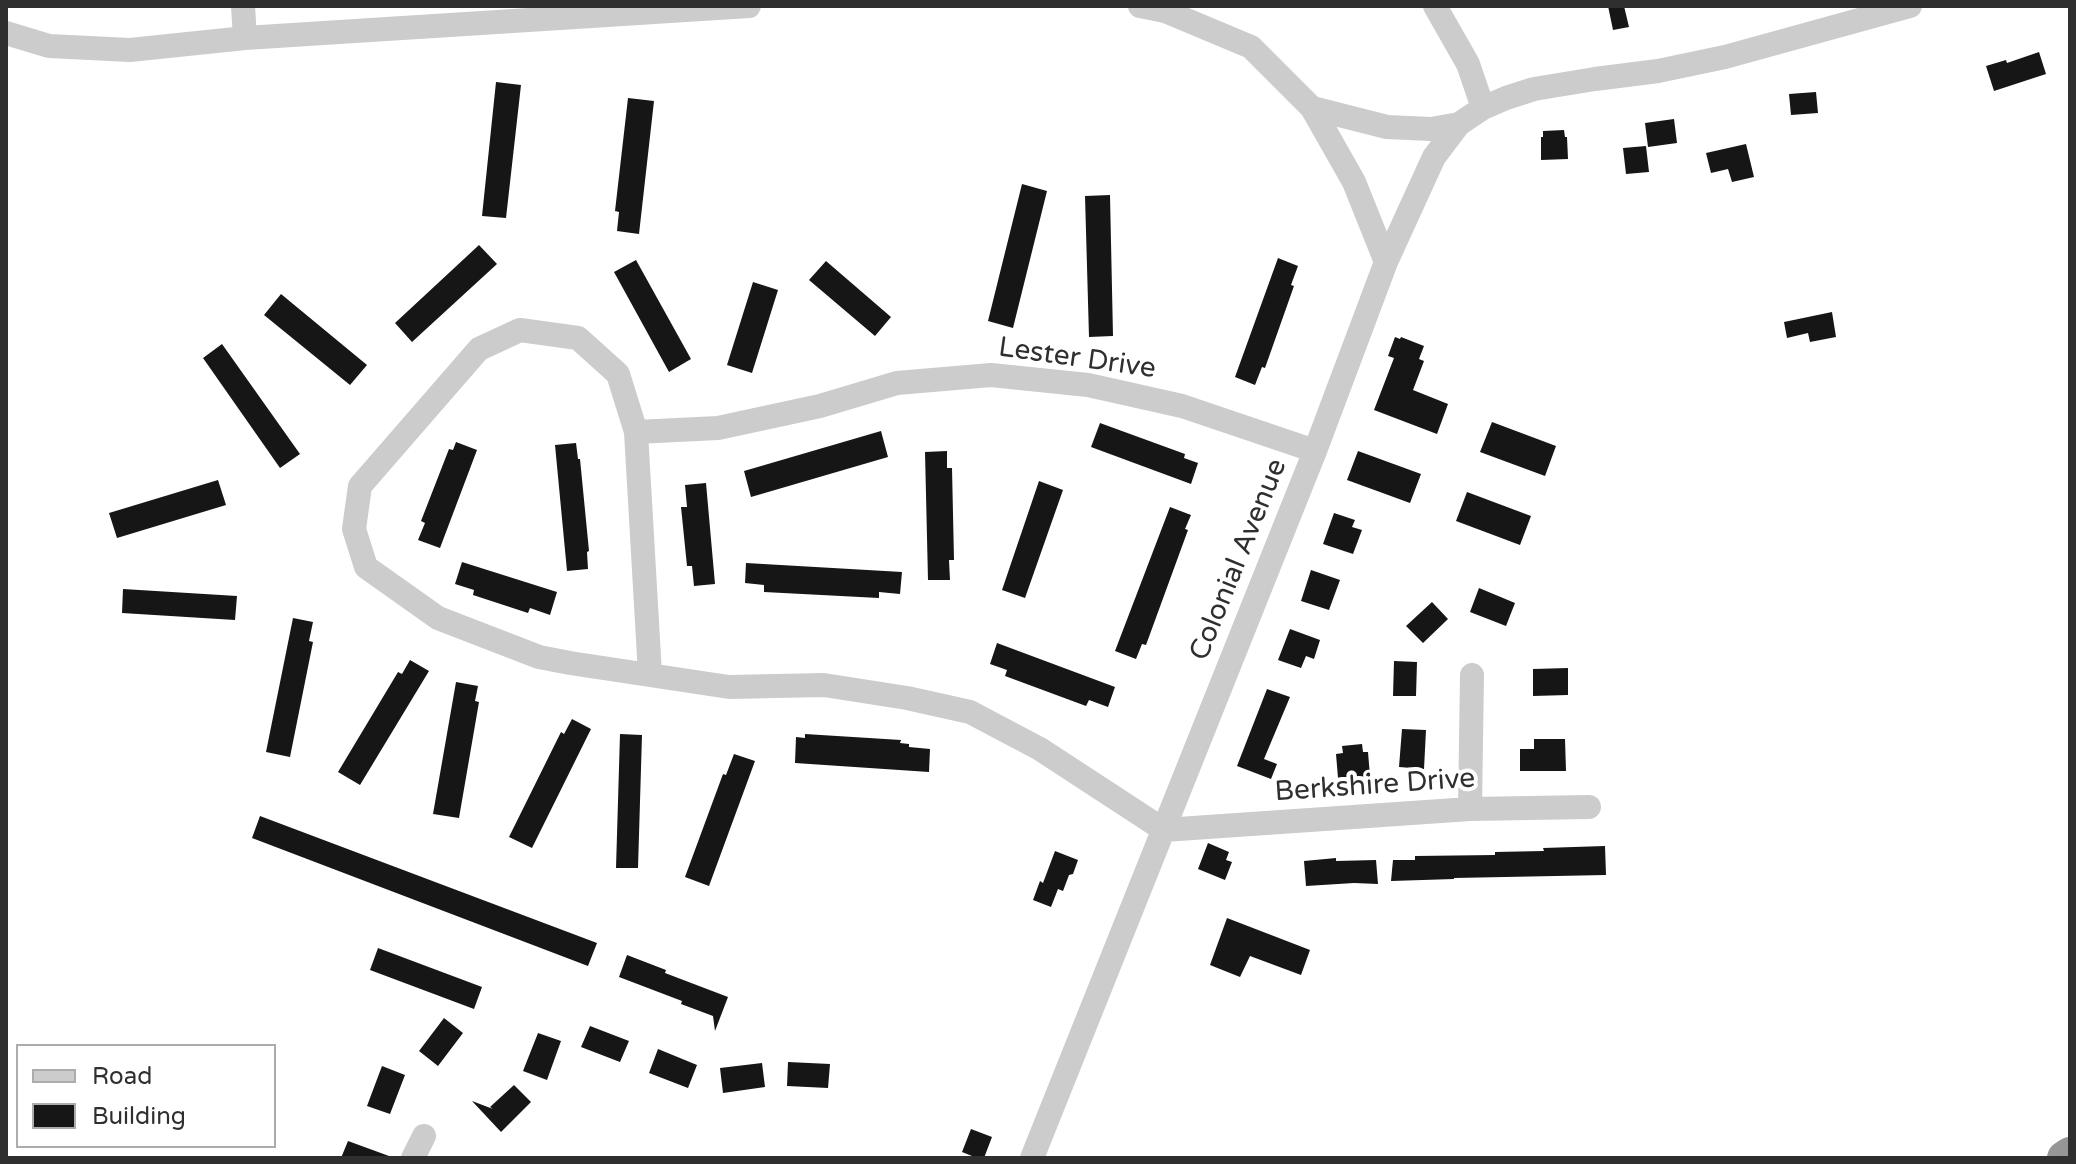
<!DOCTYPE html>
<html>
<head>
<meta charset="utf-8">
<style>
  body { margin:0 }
  #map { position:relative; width:2076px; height:1164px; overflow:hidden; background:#fff; font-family:"Varela Round",sans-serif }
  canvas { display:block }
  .frame { position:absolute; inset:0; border:8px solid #2f2f2f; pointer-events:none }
  .legend { position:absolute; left:16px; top:1044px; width:260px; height:104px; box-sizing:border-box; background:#fff; border:2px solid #acacac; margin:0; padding:10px 14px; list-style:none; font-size:24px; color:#2f2f2f }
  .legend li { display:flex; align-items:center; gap:16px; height:40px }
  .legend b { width:40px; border:2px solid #acacac }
</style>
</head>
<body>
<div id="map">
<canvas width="2076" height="1164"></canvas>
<div class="frame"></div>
<ul class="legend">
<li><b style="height:10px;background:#ccc"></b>Road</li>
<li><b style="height:22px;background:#161616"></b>Building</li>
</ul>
</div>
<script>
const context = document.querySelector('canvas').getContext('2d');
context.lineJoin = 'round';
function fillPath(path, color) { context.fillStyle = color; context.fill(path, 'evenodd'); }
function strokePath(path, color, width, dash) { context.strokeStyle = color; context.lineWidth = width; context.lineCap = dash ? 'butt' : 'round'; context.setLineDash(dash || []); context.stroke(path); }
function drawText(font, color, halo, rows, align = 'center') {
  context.font = font + ' "Varela Round",sans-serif'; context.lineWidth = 8; context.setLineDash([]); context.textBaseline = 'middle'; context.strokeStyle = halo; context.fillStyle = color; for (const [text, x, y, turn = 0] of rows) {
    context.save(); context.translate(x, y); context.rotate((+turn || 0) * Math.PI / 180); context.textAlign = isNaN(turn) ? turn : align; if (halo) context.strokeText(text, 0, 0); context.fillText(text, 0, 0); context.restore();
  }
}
fillPath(new Path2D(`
  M 1608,6 L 1624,6 L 1629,27 L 1613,30 Z
  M 2039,52 L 2046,74 L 1994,91 L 1986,66 L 2006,60 L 2007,63 Z
  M 496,82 L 521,85 L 506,218 L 482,216 Z
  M 1816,92 L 1818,113 L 1791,115 L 1789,94 Z
  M 628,98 L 654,101 L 639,234 L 617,231 L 619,212 L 615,211 Z
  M 1674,119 L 1677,143 L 1648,147 L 1645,123 Z
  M 1564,130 L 1565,137 L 1567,137 L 1568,159 L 1541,160 L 1541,137 L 1543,137 L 1543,131 Z
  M 1746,144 L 1754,177 L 1732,182 L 1728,169 L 1711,173 L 1706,153 Z
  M 1646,146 L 1649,172 L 1626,174 L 1623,148 Z
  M 1022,184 L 1047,191 L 1013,328 L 988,321 Z
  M 1110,195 L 1113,336 L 1089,337 L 1085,196 Z
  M 479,245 L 497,264 L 412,342 L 395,323 Z
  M 1278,258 L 1298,266 L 1291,285 L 1294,286 L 1265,368 L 1262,367 L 1255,385 L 1235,377 Z
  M 636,260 L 691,359 L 669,372 L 614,272 Z
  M 826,261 L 891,317 L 875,336 L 809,280 Z
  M 753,282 L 778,290 L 752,373 L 727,365 Z
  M 281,294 L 367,365 L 350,385 L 264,315 Z
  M 1832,312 L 1836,337 L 1810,342 L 1808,333 L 1787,338 L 1784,322 Z
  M 1395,337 L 1400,339 L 1401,337 L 1424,346 L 1419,359 L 1424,361 L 1413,390 L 1448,404 L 1437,434 L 1374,410 L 1394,358 L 1388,356 Z
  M 222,344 L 300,454 L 280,468 L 203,358 Z
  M 1492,422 L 1556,446 L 1545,476 L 1480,452 Z
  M 1100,423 L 1185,454 L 1184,458 L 1198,463 L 1191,484 L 1091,447 Z
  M 881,431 L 888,457 L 751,497 L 744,471 Z
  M 456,442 L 477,450 L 440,548 L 418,540 L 425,523 L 421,521 L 449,449 L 453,450 Z
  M 576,443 L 578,459 L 580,459 L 589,551 L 587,552 L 588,569 L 567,571 L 555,445 Z
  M 947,451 L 947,468 L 952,468 L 954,560 L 949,560 L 950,580 L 928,580 L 925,452 Z
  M 1358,451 L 1421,474 L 1410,503 L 1347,480 Z
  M 218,480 L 226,505 L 117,538 L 109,513 Z
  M 1039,481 L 1063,490 L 1025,598 L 1002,590 Z
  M 706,483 L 715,584 L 694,586 L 692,566 L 687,566 L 681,507 L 687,507 L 685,485 Z
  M 1467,492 L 1531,516 L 1520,545 L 1456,521 Z
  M 1170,507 L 1191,515 L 1185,529 L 1188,530 L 1146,645 L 1142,644 L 1136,659 L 1115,651 Z
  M 1334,513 L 1355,520 L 1352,527 L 1362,530 L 1353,554 L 1323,544 Z
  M 462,562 L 557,592 L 550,615 L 530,608 L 528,613 L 473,595 L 474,590 L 455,584 Z
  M 746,563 L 902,572 L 900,594 L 879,592 L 879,598 L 764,592 L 764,585 L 745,583 Z
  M 1311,570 L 1340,580 L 1329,610 L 1301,601 Z
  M 1479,588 L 1515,603 L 1506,626 L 1470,612 Z
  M 123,589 L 237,596 L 235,620 L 122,613 Z
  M 1432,602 L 1448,619 L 1423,643 L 1406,626 Z
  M 293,618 L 313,622 L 309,641 L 313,642 L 290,757 L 266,752 Z
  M 1290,629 L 1320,640 L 1314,659 L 1306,656 L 1301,668 L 1278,660 Z
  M 997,643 L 1115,687 L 1108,707 L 1089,700 L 1086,706 L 1005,676 L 1007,670 L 990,664 Z
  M 410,660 L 429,671 L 360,785 L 338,772 L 398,672 L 402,674 Z
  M 1394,661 L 1417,662 L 1416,696 L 1393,696 Z
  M 1568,668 L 1568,695 L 1533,696 L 1533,669 Z
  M 456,682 L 478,686 L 475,701 L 479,702 L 459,818 L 433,814 Z
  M 1267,689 L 1290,697 L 1264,759 L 1277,764 L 1271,779 L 1237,766 Z
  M 572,719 L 591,729 L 532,848 L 509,837 L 561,732 L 564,734 Z
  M 1402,729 L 1426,730 L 1424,769 L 1399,767 Z
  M 620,734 L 642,735 L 638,868 L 616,868 Z
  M 805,734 L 901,740 L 900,743 L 909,744 L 909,747 L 930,749 L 929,772 L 795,763 L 796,737 L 805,738 Z
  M 1534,739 L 1565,739 L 1566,771 L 1520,771 L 1520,749 L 1534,749 Z
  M 1362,744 L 1363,752 L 1368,752 L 1370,776 L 1338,778 L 1336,754 L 1343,753 L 1342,746 Z
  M 734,754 L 755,761 L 709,886 L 685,877 L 723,774 L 726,775 Z
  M 260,816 L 597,943 L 588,966 L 252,838 Z
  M 1208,843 L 1229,852 L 1226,860 L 1232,862 L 1225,880 L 1198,869 Z
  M 1605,846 L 1606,875 L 1454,878 L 1454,879 L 1391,881 L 1393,860 L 1415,860 L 1415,856 L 1495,855 L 1495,852 L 1544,851 L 1543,848 Z
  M 1055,851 L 1078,860 L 1073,874 L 1069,875 L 1063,891 L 1058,889 L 1051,907 L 1033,900 L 1040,881 L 1043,883 Z
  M 1336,858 L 1336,861 L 1376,860 L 1378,884 L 1354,883 L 1306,886 L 1304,861 Z
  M 1227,918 L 1310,950 L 1301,975 L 1250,956 L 1240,977 L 1210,965 Z
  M 378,948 L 482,987 L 474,1009 L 370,970 Z
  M 627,955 L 666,970 L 665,973 L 728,997 L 715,1031 L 713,1016 L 681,1004 L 682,1001 L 619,977 Z
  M 444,1018 L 463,1033 L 438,1066 L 419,1051 Z
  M 590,1026 L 629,1041 L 620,1062 L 581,1047 Z
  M 538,1033 L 561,1041 L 547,1080 L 523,1071 Z
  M 658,1049 L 697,1065 L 688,1088 L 649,1073 Z
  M 788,1062 L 830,1064 L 828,1088 L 787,1086 Z
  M 762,1063 L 765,1087 L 723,1093 L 720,1068 Z
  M 382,1066 L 405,1075 L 390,1114 L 367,1106 Z
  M 514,1085 L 531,1102 L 501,1132 L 472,1101 L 493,1109 L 490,1107 Z
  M 971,1129 L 992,1137 L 984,1158 L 977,1158 L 962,1152 Z
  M 348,1141 L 389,1156 L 389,1158 L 341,1158 Z`), '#161616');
strokePath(new Path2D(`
  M 243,6 L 245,38
  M 1140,6 L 1165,11 L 1251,47 L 1312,108 L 1354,182 L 1386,262
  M 1435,6 L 1468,64 L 1483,108
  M 6,33 L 49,46 L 130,50 L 245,38 L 749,6
  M 1312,108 L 1387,127 L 1431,129 L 1459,124
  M 636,432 L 718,428 L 820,406 L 897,383 L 991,375 L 1088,385 L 1182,406 L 1315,451
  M 650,674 L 636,432 L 618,374 L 578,338 L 520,330 L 479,349 L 360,486 L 354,529 L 366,567 L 438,618 L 539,657 L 570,663 L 729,687 L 824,685 L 907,698 L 970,712 L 1040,749 L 1164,830 L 1470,809 L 1589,807
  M 1470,809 L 1472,675
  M 413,1158 L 424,1136
  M 1032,1158 L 1315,451 L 1386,262 L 1434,157 L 1459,124 L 1483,108 L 1506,98 L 1534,89 L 1595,79 L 1658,71 L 1725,57 L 1910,6`), '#ccc', 24);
strokePath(new Path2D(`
  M 2064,1158 L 2070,1154`), '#969696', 34);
drawText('28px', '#2f2f2f', '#fff', [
  ["Lester Drive",1077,359,8],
  ["Colonial Avenue",1239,560,-68],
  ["Berkshire Drive",1375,786,-4]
]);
</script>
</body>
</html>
